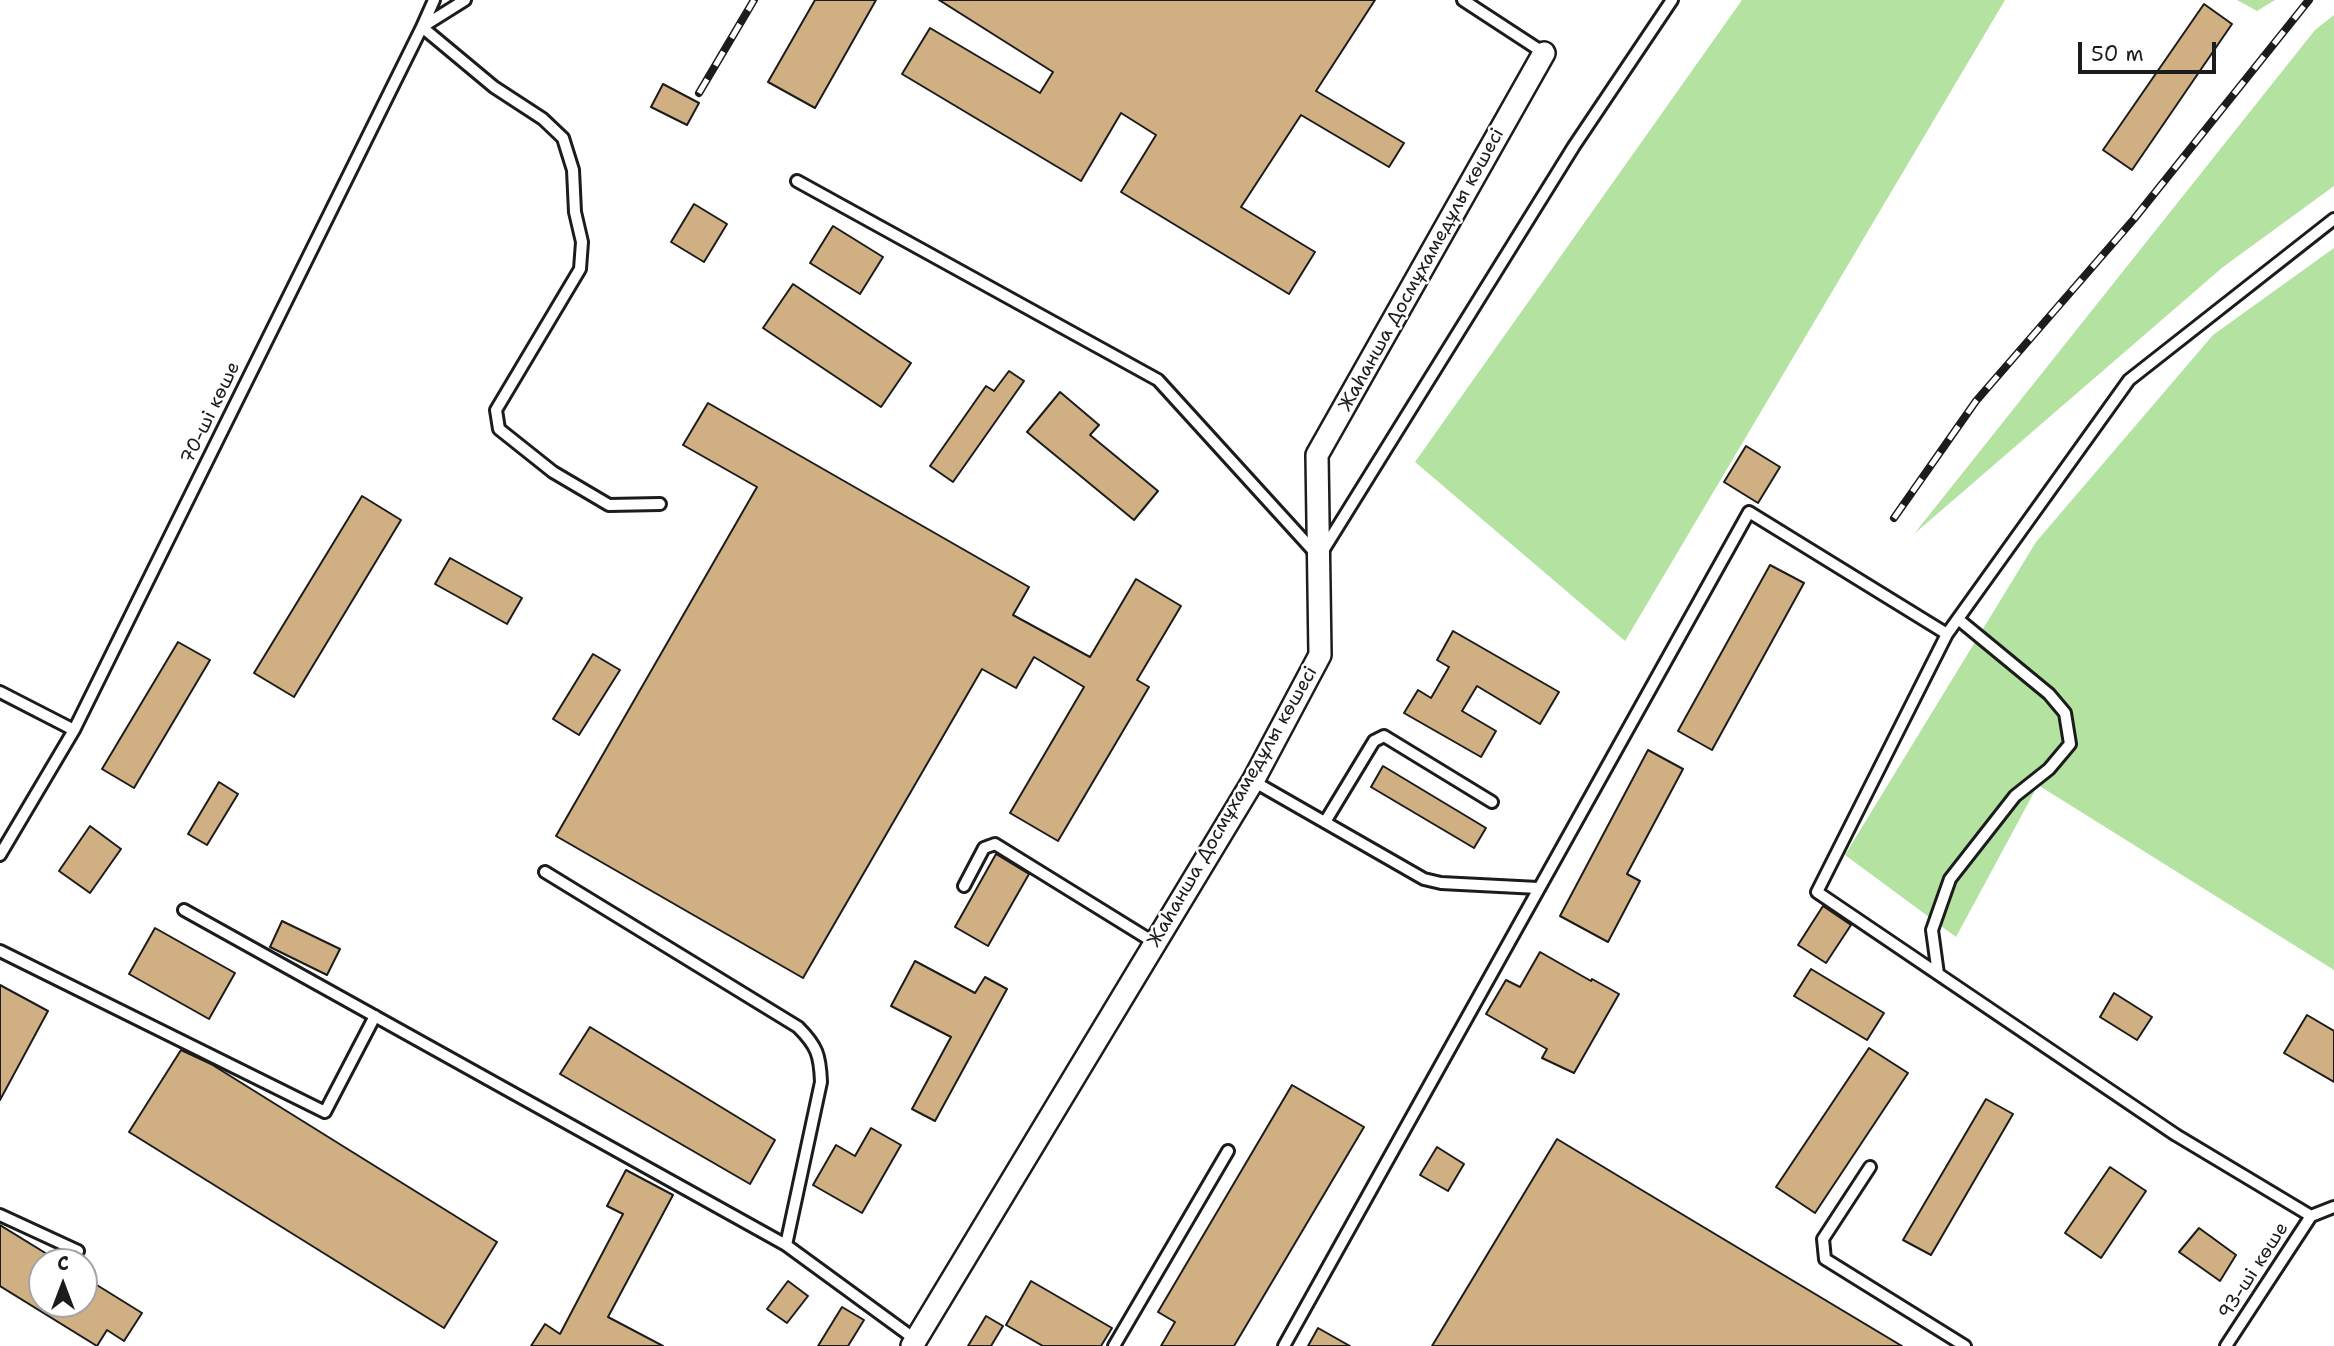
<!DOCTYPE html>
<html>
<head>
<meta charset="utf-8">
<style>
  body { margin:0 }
  #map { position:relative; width:2334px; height:1346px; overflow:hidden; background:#fff; font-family:"Shantell Sans",sans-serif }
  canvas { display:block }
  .north { position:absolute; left:28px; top:1248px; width:70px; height:70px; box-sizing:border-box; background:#fff; border:2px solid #a4a4a4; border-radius:50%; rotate:0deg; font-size:19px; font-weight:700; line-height:28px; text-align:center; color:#1c1c1c }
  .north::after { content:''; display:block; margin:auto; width:24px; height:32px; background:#1c1c1c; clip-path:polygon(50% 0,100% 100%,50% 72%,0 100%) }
  .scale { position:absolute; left:2078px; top:42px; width:138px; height:32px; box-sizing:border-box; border:4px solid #1c1c1c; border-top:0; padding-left:9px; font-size:21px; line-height:24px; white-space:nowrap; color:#1c1c1c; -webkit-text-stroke:5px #fff; paint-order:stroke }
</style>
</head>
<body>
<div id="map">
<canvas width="2334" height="1346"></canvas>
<div class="north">С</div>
<div class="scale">50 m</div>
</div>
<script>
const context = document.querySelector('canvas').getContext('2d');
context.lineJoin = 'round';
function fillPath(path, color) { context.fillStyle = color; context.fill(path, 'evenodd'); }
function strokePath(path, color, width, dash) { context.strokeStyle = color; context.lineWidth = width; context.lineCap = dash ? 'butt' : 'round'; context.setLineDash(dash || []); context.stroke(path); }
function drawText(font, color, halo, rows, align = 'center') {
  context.font = font + ' "Shantell Sans",sans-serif'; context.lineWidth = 5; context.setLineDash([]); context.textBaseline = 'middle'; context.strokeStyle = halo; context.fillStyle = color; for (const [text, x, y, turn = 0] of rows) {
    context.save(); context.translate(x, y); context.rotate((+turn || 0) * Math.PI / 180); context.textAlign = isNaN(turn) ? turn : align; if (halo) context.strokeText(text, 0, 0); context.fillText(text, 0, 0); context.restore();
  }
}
fillPath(new Path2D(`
  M 1742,0 L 2005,0 L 1625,641 L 1415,462 Z
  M 2237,0 L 2275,0 L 2257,11 Z
  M 2334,15 L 2334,186 L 2223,267 L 1914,534 L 2315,30 Z
  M 2334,248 L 2334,970 L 2038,785 L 1956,937 L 1845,855 L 2036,542 L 2213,335 Z`), '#b3e2a1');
const building = new Path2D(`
  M 815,0 L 876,0 L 815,108 L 768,82 Z
  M 939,0 L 1375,0 L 1316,91 L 1404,143 L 1389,167 L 1301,115 L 1241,207 L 1315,252 L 1289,294 L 1121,192 L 1156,135 L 1121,113 L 1081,181 L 902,74 L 930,28 L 1040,93 L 1053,72 Z
  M 2204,4 L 2232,24 L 2132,170 L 2103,150 Z
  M 663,84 L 699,103 L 687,125 L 651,107 Z
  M 694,204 L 727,224 L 704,262 L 671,242 Z
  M 833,226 L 883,257 L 860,294 L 810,263 Z
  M 793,284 L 911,363 L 881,407 L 763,328 Z
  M 1009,371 L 1024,381 L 953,482 L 930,466 L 986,386 L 994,391 Z
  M 1060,392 L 1099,425 L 1090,435 L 1158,491 L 1134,520 L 1027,432 Z
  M 708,403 L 1029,587 L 1013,615 L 1090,657 L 1136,579 L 1181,606 L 1137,680 L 1149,687 L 1058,841 L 1010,813 L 1084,687 L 1034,657 L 1016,688 L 982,669 L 803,978 L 556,836 L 757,487 L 683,445 Z
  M 1746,446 L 1780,467 L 1758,503 L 1724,482 Z
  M 362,496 L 401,520 L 294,697 L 254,673 Z
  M 450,558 L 522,598 L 507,624 L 435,584 Z
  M 1770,565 L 1804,583 L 1712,750 L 1678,731 Z
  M 1453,631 L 1559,692 L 1540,724 L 1477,686 L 1462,711 L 1496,731 L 1481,757 L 1404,713 L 1418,690 L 1431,698 L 1449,667 L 1437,660 Z
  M 178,642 L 210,660 L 134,788 L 102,769 Z
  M 593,654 L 620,670 L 579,735 L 553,719 Z
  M 1648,750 L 1683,769 L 1627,874 L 1640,881 L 1608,942 L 1560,916 Z
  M 1383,766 L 1486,828 L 1474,848 L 1371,787 Z
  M 219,782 L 238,794 L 207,845 L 188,834 Z
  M 90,826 L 121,849 L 90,893 L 59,871 Z
  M 996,854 L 1029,874 L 988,946 L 955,927 Z
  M 1823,906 L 1851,925 L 1826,963 L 1798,945 Z
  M 282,921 L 340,949 L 327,975 L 270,947 Z
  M 155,928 L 235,973 L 209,1019 L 129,974 Z
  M 1540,952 L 1591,981 L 1592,979 L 1619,994 L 1574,1073 L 1542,1058 L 1547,1049 L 1486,1014 L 1506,980 L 1520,987 Z
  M 915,961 L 975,993 L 985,977 L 1007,989 L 935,1121 L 912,1109 L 951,1037 L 891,1006 Z
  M 1811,969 L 1884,1013 L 1867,1040 L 1794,996 Z
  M 0,985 L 48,1011 L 0,1100 Z
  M 2114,993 L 2152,1017 L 2137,1040 L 2100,1017 Z
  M 2307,1015 L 2334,1031 L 2334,1082 L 2284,1053 Z
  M 590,1027 L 775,1140 L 750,1184 L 560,1074 Z
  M 1869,1048 L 1908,1073 L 1815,1213 L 1776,1187 Z
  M 181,1050 L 211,1064 L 497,1242 L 444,1328 L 129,1132 Z
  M 1292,1085 L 1364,1127 L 1234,1346 L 1161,1346 L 1175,1322 L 1158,1312 Z
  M 1986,1099 L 2013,1114 L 1931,1255 L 1903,1240 Z
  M 871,1128 L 901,1145 L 862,1213 L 813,1185 L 836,1145 L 855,1156 Z
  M 1557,1139 L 1640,1189 L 1902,1346 L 1432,1346 Z
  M 1437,1147 L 1464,1164 L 1448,1191 L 1420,1175 Z
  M 2110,1167 L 2146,1191 L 2101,1258 L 2065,1233 Z
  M 626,1170 L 673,1195 L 608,1317 L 663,1346 L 531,1346 L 545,1324 L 560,1334 L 623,1214 L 607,1206 Z
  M 0,1225 L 60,1262 L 42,1262 L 42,1304 L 84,1304 L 84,1277 L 142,1313 L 124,1341 L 107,1330 L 97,1346 L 0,1286 Z
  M 2199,1228 L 2236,1255 L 2220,1281 L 2179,1252 Z
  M 788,1281 L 808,1296 L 787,1323 L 767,1309 Z
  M 1031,1281 L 1112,1328 L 1101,1346 L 1043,1346 L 1006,1325 Z
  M 842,1307 L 864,1320 L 848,1346 L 818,1346 Z
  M 986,1316 L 1003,1326 L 991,1346 L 968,1346 Z
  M 1318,1328 L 1350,1346 L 1308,1346 Z`);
fillPath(building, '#d0b083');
strokePath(building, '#1c1c1c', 2);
const lane = new Path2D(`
  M 434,0 L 422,27 L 494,87 L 543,119 L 563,138 L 573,170 L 575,212 L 582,242 L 580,269 L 496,410 L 499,429 L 553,472 L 609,505 L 660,504
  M 1463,0 L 1544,53
  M 797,181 L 1158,380 L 1319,557 L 1574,146 L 1672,0
  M 1947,634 L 2129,380 L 2334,219
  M 0,692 L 74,730
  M 1253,781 L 1424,879 L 1441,883 L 1538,888
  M 1325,822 L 1374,741 L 1384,736 L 1492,802
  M 0,855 L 74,730 L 422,27 L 465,0
  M 545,872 L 798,1027 C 817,1046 820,1055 821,1082 L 786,1245
  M 964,886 L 984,848 L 995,844 L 1155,943
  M 184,910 L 786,1245 L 916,1340
  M 0,951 L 325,1112 L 375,1016
  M 1938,974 L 1932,930 L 1950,879 L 2015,796 L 2049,769 L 2070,744 L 2065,713 L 2049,694 L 1958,619
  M 1870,1167 L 1823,1239 L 1825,1259 L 1965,1346
  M 0,1215 L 78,1251
  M 2311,1216 L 2334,1207
  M 1114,1346 L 1228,1151
  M 1284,1346 L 1749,512 L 1947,634 L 1817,892 L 2176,1135 L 2311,1216
  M 2226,1346 L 2311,1216`);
const street = new Path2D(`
  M 912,1346 L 1253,781 L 1320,655 L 1317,455 L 1544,53`);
strokePath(lane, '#1c1c1c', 16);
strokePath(street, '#1c1c1c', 26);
strokePath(lane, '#fff', 10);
strokePath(street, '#fff', 21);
const rail = new Path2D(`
  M 699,93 L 754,0
  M 1894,518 L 1976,401 L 2134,219 L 2309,0`);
strokePath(rail, '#1c1c1c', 8);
strokePath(rail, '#fff', 5, [16]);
drawText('19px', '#1c1c1c', '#fff', [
  ["Жаһанша Досмұхамедұлы көшесі",1422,270,-61],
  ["70-ші көше",211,413,-64],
  ["Жаһанша Досмұхамедұлы көшесі",1233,807,-60],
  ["93-ші көше",2254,1271,-57]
]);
</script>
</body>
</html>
